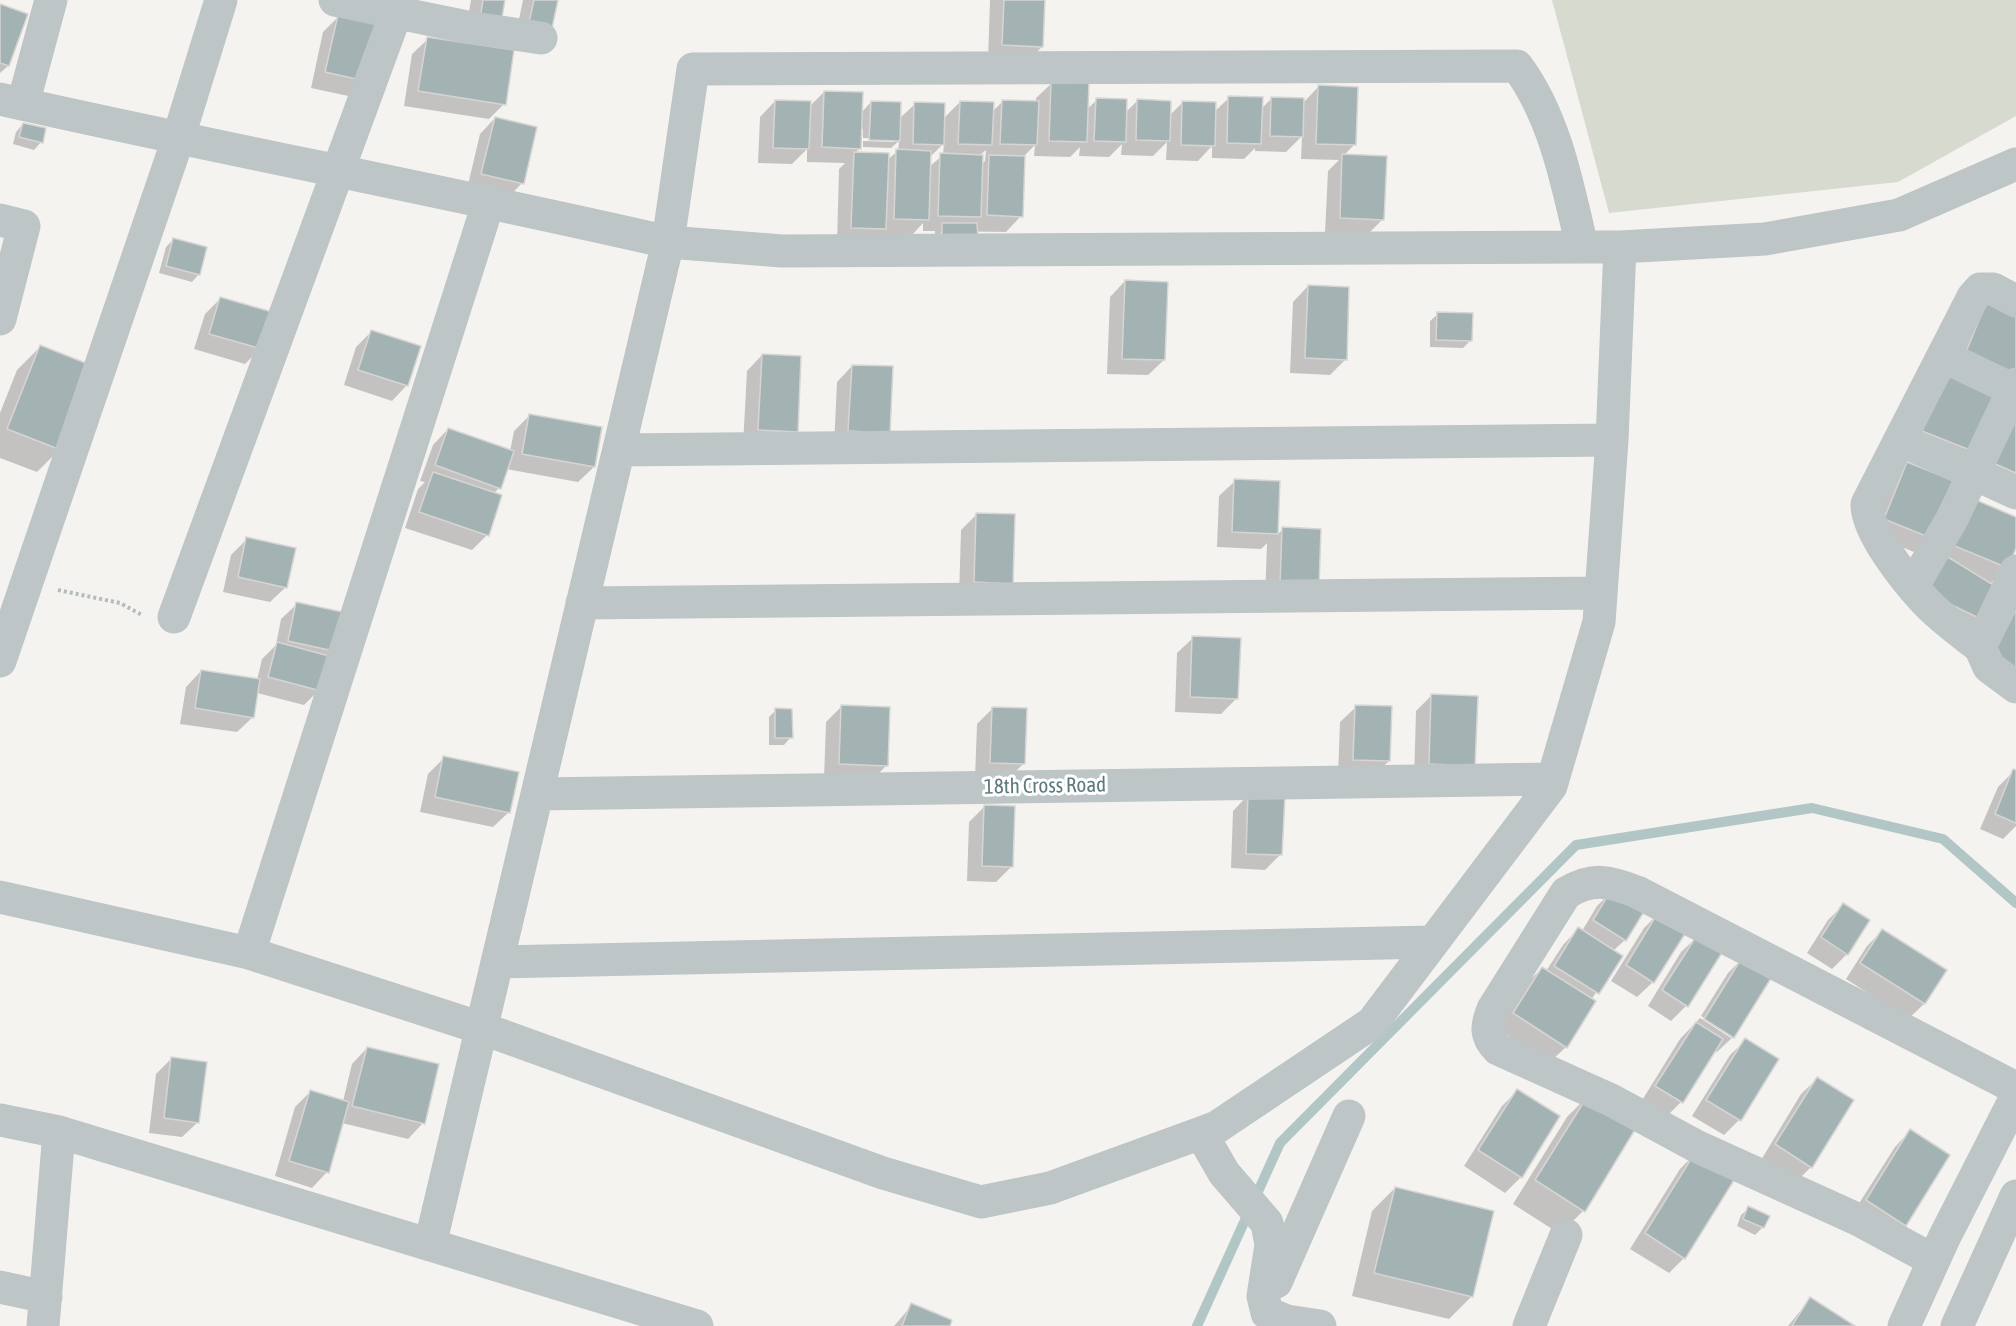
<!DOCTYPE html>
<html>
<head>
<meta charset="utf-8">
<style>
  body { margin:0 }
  canvas { display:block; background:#f5f3f0 }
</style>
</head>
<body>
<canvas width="2016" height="1326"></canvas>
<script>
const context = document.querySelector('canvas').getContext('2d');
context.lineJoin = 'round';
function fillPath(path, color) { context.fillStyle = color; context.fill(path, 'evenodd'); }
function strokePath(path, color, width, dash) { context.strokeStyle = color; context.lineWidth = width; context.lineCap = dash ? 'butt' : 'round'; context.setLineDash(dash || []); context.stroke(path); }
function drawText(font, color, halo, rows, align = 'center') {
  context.font = font + ' "Asap Condensed",sans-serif'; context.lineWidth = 6; context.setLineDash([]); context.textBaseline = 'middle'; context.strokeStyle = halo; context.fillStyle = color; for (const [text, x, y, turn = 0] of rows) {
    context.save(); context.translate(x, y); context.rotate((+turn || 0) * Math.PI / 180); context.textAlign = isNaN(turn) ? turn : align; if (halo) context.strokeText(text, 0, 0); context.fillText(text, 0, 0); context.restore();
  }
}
fillPath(new Path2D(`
  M 1552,0 L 2016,0 L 2016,116 L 1898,182 L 1609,213 Z`), '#d7dacf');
fillPath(new Path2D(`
  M 471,0 L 504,0 L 499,29 L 504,104 L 489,119 L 404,106 L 412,54 L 428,39 L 470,45 L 464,41 Z
  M 523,0 L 557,0 L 514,43 Z
  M 990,0 L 1043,0 L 1042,47 L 1026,62 L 988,60 Z
  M 0,6 L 8,66 L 0,73 Z
  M 338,17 L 381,25 L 353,97 L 311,88 L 323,32 Z
  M 1052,83 L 1086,110 L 1097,100 L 1125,113 L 1138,100 L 1169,116 L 1183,102 L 1214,112 L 1229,98 L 1261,109 L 1272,98 L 1303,103 L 1319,86 L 1354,145 L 1343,156 L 1383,219 L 1367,235 L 1325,233 L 1328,171 L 1339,160 L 1301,159 L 1302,136 L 1286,152 L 1255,151 L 1255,148 L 1244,159 L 1212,158 L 1212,146 L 1198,161 L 1166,160 L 1167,142 L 1153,156 L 1121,155 L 1122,144 L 1109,157 L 1079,156 L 1080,147 L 1070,157 L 1034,156 L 1035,145 L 1023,157 L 1021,216 L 1006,232 L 941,231 L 940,245 L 935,245 L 935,231 L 923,231 L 923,223 L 912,235 L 880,234 L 869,244 L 837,243 L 839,169 L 845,163 L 807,162 L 807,149 L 792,164 L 758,163 L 760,117 L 775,101 L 809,107 L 824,92 L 861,113 L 871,102 L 899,119 L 915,104 L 943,119 L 960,102 L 992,112 L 1003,101 L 1036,102 L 1036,98 ZM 860,129 L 863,129 L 863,138 L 894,139 L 894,142 L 863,141 L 863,147 L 891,148 L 899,141 L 898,151 L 887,160 L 887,155 L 854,154 L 860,148 ZM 944,143 L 943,155 L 929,167 L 929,158 ZM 986,150 L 985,161 L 981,165 L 979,156 Z
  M 495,118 L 522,183 L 507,199 L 467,189 L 480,134 Z
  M 23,124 L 41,142 L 34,150 L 13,144 L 16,132 Z
  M 173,240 L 199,274 L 192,282 L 159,273 L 166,247 Z
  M 1125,281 L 1164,360 L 1148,375 L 1107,374 L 1110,297 Z
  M 1308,286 L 1346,359 L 1330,375 L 1290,373 L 1293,302 Z
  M 220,299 L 260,349 L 245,364 L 194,349 L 205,314 Z
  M 1988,300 L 1974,451 L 1959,467 L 1908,446 Z
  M 1438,314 L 1471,340 L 1463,348 L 1430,347 L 1430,321 Z
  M 371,332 L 407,385 L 392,401 L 344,385 L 356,347 Z
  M 40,347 L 60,449 L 37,472 L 0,458 L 0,413 L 17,370 Z
  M 762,355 L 797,431 L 743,445 L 747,371 Z
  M 852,366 L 888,432 L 834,446 L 837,382 Z
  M 2016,390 L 2016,494 L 1976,478 Z
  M 529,416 L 594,467 L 578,482 L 506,469 L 499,488 L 493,494 L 487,535 L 472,550 L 405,528 L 418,489 L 425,482 L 420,481 L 433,445 L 448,429 L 510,452 L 514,431 Z
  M 1907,464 L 1930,537 L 1914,552 L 1869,534 L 1892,479 Z
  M 1235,481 L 1279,482 L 1277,535 L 1283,529 L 1320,531 L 1265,600 L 1267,543 L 1261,549 L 1217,547 L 1219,496 Z
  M 976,515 L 1012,583 L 959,597 L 961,530 Z
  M 1954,515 L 2016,518 L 2016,544 L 2007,567 L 1989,585 L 1980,618 L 1965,633 L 1912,608 Z
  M 247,539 L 286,587 L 270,602 L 223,592 L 231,555 Z
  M 297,604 L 345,614 L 319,690 L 304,705 L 257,693 L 253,717 L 237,732 L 180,724 L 186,687 L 201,671 L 257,680 L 262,659 L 276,645 L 281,619 Z
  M 1193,638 L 1237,698 L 1221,714 L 1175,712 L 1177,653 Z
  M 1432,695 L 1474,765 L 1414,779 L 1416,711 Z
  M 842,706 L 887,765 L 871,781 L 824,779 L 826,722 Z
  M 1356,707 L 1389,761 L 1373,776 L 1338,775 L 1340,722 Z
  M 993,708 L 1024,763 L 1008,779 L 975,778 L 977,724 Z
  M 776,710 L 791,737 L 784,745 L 769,745 L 769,717 Z
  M 444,758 L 509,812 L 493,827 L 420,812 L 428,774 Z
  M 2014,771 L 2016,772 L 2016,826 L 2003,839 L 1980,829 L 1998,787 Z
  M 1248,795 L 1281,854 L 1265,870 L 1231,868 L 1233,811 Z
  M 984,807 L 1011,867 L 996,882 L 967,881 L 969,822 Z
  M 1612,891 L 1625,940 L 1613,951 L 1620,956 L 1591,1000 L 1566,1047 L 1550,1062 L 1498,1029 L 1526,984 L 1542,968 L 1546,971 L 1563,945 L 1578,929 L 1582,931 L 1597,906 Z
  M 1843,905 L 1847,954 L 1832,969 L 1807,953 L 1828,920 Z
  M 1659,913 L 1653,982 L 1637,997 L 1611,981 L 1644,928 Z
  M 1882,931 L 1945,970 L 1924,1004 L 1908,1019 L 1846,979 L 1867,946 Z
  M 1697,937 L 1686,1006 L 1671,1021 L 1648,1006 L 1681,952 Z
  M 1743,958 L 1733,1037 L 1717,1052 L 1714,1050 L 1681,1102 L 1666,1117 L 1641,1102 L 1680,1039 L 1700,1018 L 1731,1038 L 1731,1034 L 1701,1016 L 1728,973 Z
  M 1746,1040 L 1739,1120 L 1724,1135 L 1692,1116 L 1730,1055 Z
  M 367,1048 L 423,1123 L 408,1139 L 342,1123 L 327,1172 L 312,1188 L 275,1176 L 295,1107 L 310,1092 L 343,1101 L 352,1064 Z
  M 172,1058 L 198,1122 L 182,1137 L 149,1133 L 156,1074 Z
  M 1817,1079 L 1811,1167 L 1796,1182 L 1761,1160 L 1801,1094 Z
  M 1517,1091 L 1521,1177 L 1505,1193 L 1464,1166 L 1502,1106 Z
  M 1590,1094 L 1583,1211 L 1560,1234 L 1513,1204 L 1567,1117 Z
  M 1910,1131 L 1905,1225 L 1890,1241 L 1851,1216 L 1895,1147 Z
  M 1696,1153 L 1684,1258 L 1669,1273 L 1630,1249 L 1680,1169 Z
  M 1395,1188 L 1472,1296 L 1449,1319 L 1352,1296 L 1372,1211 Z
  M 1749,1208 L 1763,1227 L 1755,1235 L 1737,1226 L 1741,1215 Z
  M 1810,1299 L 1853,1326 L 1788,1326 Z
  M 912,1305 L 948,1326 L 894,1326 Z`), '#0003');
strokePath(new Path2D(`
  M 1197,1326 L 1280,1143 L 1576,845 L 1812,808 L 1943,839 L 2016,903`), '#b2c7c5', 10);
const building = new Path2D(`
  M 483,0 L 505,0 L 500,30 L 479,26 Z
  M 534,0 L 558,0 L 551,33 L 528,27 Z
  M 1004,0 L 1045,0 L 1043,47 L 1002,45 Z
  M 0,4 L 28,14 L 9,66 L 0,63 Z
  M 338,15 L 382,24 L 370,82 L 325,72 Z
  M 427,37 L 514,50 L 506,105 L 418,91 Z
  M 1051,81 L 1089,82 L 1087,142 L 1049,141 Z
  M 1318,85 L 1358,87 L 1356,145 L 1316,144 Z
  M 824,91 L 863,92 L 861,149 L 822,147 Z
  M 1228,96 L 1263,97 L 1261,144 L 1227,143 Z
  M 1271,97 L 1304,98 L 1303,137 L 1270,136 Z
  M 1096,98 L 1127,99 L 1126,142 L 1094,141 Z
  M 1137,99 L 1171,101 L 1170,141 L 1136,140 Z
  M 775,100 L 811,101 L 809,149 L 773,148 Z
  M 1002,100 L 1039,101 L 1037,145 L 1000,144 Z
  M 871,101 L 901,102 L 900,141 L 869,140 Z
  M 960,101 L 994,102 L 992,145 L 958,144 Z
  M 1182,101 L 1216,102 L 1215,146 L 1181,145 Z
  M 914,102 L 945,103 L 944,145 L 913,144 Z
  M 495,117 L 537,127 L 524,184 L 481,174 Z
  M 23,123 L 46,128 L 43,143 L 19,137 Z
  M 896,149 L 931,151 L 929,220 L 894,219 Z
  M 854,152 L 889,153 L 886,229 L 851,228 Z
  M 940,153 L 983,155 L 981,217 L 938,216 Z
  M 1342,154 L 1387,156 L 1384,220 L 1340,218 Z
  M 989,155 L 1025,156 L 1023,217 L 987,215 Z
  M 942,223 L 977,223 L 978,239 L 942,238 Z
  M 173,238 L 207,247 L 200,275 L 166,266 Z
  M 1125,280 L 1168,282 L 1165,360 L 1122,359 Z
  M 1308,285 L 1349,287 L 1347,360 L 1305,358 Z
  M 220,297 L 272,312 L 262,349 L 209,334 Z
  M 1988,298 L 2016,310 L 2016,373 L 1964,357 Z
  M 1437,312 L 1473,313 L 1472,341 L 1436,340 Z
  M 371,330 L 421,346 L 408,386 L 358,370 Z
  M 40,345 L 93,366 L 61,450 L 7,429 Z
  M 762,354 L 801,356 L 798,432 L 758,430 Z
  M 852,365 L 893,366 L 890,433 L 848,431 Z
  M 1947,369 L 2000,391 L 1975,452 L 1922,431 Z
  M 2016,404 L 2016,473 L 1991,462 Z
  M 529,414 L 602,427 L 595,467 L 522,454 Z
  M 448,428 L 514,451 L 501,489 L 435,465 Z
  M 1907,462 L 1954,481 L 1931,538 L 1884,519 Z
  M 433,472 L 502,495 L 489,536 L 419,512 Z
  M 1234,479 L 1280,481 L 1278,534 L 1232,532 Z
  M 1969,497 L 2016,517 L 2016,548 L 2008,568 L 1950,544 Z
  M 976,513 L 1015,514 L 1013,584 L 974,582 Z
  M 1282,527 L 1321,529 L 1319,586 L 1280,585 Z
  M 246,537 L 296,548 L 287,588 L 238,577 Z
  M 1943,554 L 1995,586 L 1981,619 L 1927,593 Z
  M 296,602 L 347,613 L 338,652 L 288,641 Z
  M 2016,609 L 2016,667 L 1992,657 Z
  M 1192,636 L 1241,638 L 1238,699 L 1190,697 Z
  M 277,642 L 329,656 L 321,691 L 268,677 Z
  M 201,670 L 260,679 L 254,718 L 195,708 Z
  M 1431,694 L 1478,696 L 1475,766 L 1429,764 Z
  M 841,705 L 890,707 L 888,766 L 839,764 Z
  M 1355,705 L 1392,706 L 1390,761 L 1353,760 Z
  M 992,707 L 1027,708 L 1025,764 L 990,763 Z
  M 775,708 L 792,709 L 793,738 L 775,738 Z
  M 443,756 L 519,772 L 510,813 L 435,797 Z
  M 2013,769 L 2016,770 L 2016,823 L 1995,814 Z
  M 1248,794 L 1285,795 L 1282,855 L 1246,854 Z
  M 984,805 L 1015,806 L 1013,867 L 982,866 Z
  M 1612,889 L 1645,910 L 1626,941 L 1593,920 Z
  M 1843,903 L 1870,920 L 1848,955 L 1821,937 Z
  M 1659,911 L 1688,929 L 1654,983 L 1626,965 Z
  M 1578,927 L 1623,956 L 1599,994 L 1554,966 Z
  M 1882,929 L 1947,970 L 1925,1004 L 1860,963 Z
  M 1697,935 L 1723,951 L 1688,1007 L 1662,990 Z
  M 1743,956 L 1773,975 L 1734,1038 L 1704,1019 Z
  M 1542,967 L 1596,1001 L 1567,1048 L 1513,1013 Z
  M 1696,1022 L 1723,1039 L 1683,1103 L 1655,1086 Z
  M 1745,1038 L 1779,1059 L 1741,1121 L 1706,1100 Z
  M 367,1047 L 439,1064 L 425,1124 L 352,1106 Z
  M 171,1057 L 207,1062 L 199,1123 L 164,1118 Z
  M 1817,1077 L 1854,1100 L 1812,1168 L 1775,1144 Z
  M 1517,1089 L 1560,1116 L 1522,1178 L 1478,1150 Z
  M 310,1090 L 349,1102 L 329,1173 L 289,1161 Z
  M 1590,1092 L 1639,1123 L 1585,1212 L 1535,1180 Z
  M 1910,1129 L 1950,1155 L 1906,1226 L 1866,1200 Z
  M 1696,1151 L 1736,1177 L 1685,1259 L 1645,1233 Z
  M 1395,1187 L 1494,1211 L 1473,1297 L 1374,1273 Z
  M 1748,1206 L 1770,1216 L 1764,1228 L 1743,1219 Z
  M 1810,1297 L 1855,1326 L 1792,1326 Z
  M 911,1303 L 952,1320 L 950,1326 L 902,1326 Z`);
fillPath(building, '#a3b2b3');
strokePath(building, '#d6d5d3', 1.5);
strokePath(new Path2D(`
  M 58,590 L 120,603 L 142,615`), '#b5bbbc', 4, [3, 3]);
strokePath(new Path2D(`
  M 335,0 L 467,27 L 541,38
  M 0,99 C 222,149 446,191 668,242 L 430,1245
  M 23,104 L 51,0
  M 0,220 L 24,226 L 0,319
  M 1582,247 C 1568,186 1555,117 1517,66 L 693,69 L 668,242 L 782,251 L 1582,247 L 1620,247
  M 1943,356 L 2016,391
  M 1901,440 L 2016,493
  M 619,450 L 1612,440
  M 2016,571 L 1980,647 L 1989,667 L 2016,687
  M 1913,586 L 1952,519 L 2016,384
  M 582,603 L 1599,593
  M 174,617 L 396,13
  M 1980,647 C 1962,633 1942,619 1926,602 C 1907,582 1866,531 1867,504 L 1973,297 L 1980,289 L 1993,289 L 2016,301
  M 0,661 L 178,139 L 221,0
  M 537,794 L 1553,779
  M 0,897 L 249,953 L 481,1028 L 883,1173 L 981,1202 L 1050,1188 L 1201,1133 L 1217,1127 L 1372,1023 L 1551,786 L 1599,622 L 1612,440 L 1620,247 L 1765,239 L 1899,215 L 2016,164
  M 249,953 L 489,201
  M 497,962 L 1433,942
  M 0,1120 L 59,1132 L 697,1326
  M 1201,1133 L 1224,1173 L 1267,1223 L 1271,1245 L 1263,1296 L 1267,1313 L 1287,1321 L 1320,1326
  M 1933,1260 L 1859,1220 L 1696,1146 L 1611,1100 L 1498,1049 C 1485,1036 1486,1026 1493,1009 L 1566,893 C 1593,877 1609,881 1637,892 L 2016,1088
  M 1276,1282 L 1349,1116
  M 0,1287 L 46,1297
  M 43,1326 L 59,1132
  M 1529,1326 L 1566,1235
  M 1904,1326 L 1944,1238 L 2016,1097
  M 1957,1326 L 2016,1196`), '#bdc5c6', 33);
drawText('21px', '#5d7a7e', '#fff', [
  ["18th Cross Road",1045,786,-1]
]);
</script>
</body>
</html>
